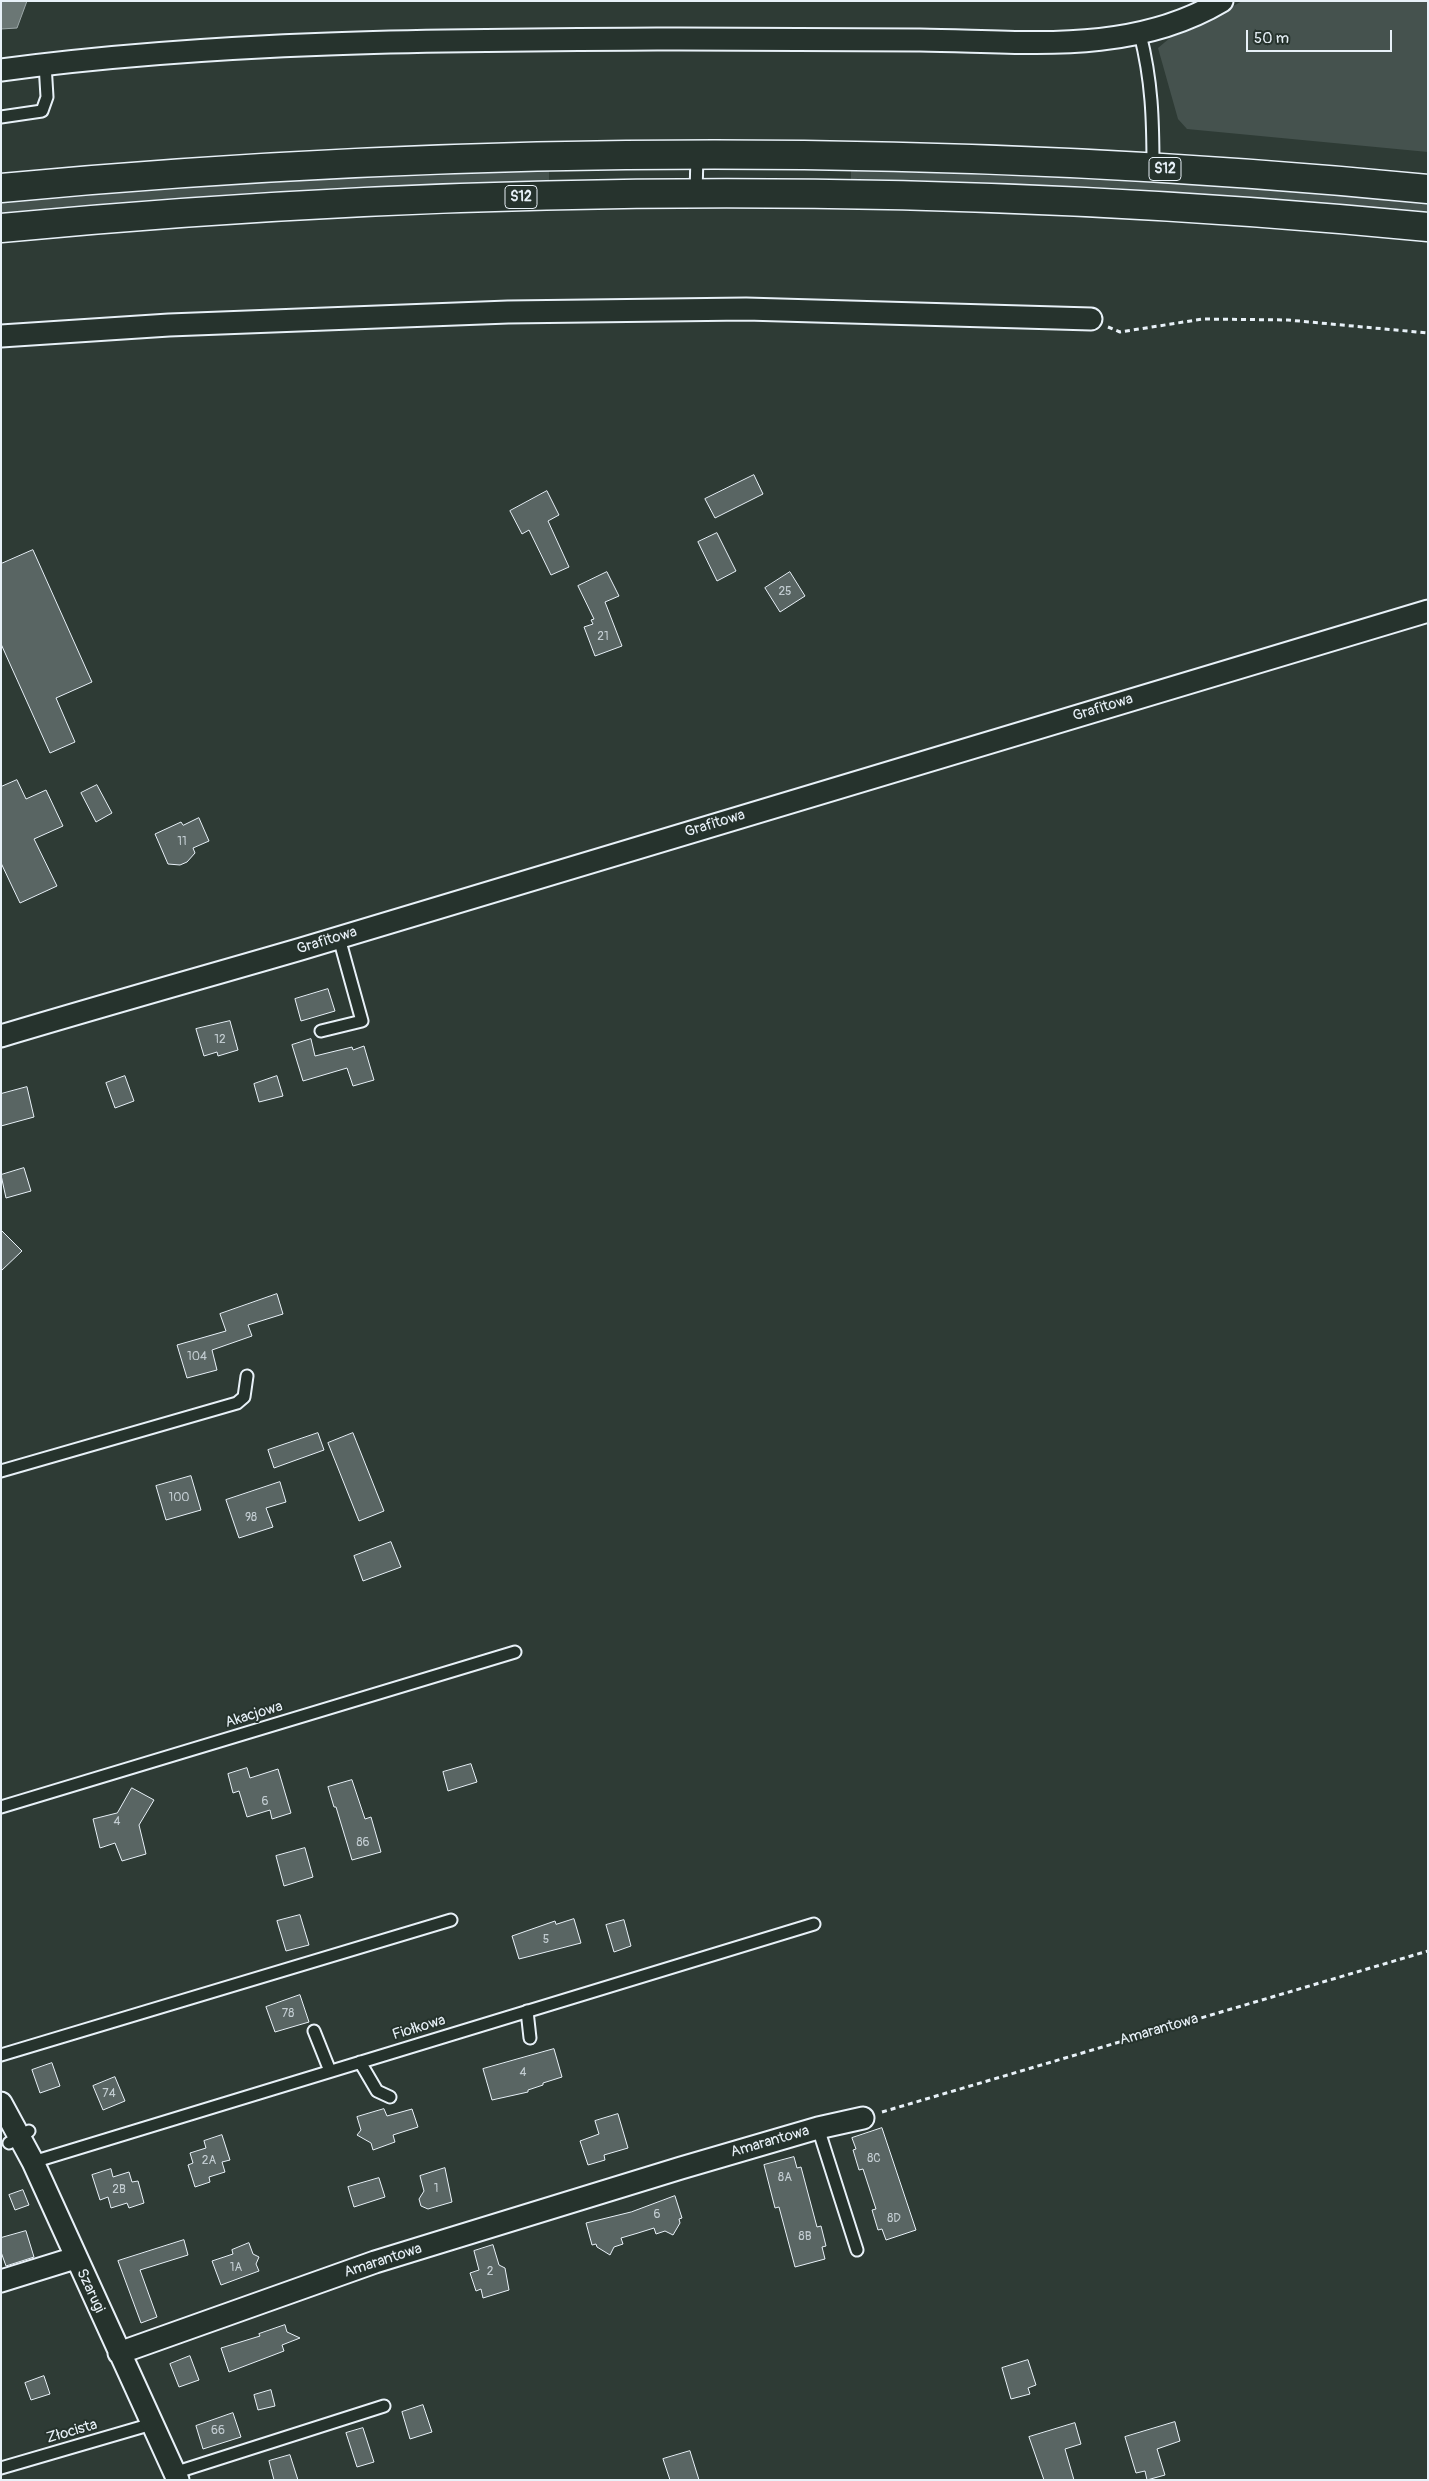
<!DOCTYPE html>
<html>
<head>
<meta charset="utf-8">
<style>
  body { margin:0 }
  #map { position:relative; width:1429px; height:2481px; overflow:hidden; background:#2e3b35; font-family:Pangolin,sans-serif }
  canvas { display:block }
  .frame { position:absolute; inset:0; border:2px solid #e8f1f8; pointer-events:none }
  .scale { position:absolute; left:1246px; top:30px; width:146px; height:22px; box-sizing:border-box; border:2px solid #e8f1f8; border-top:0; padding-left:6px; font-size:15px; line-height:18px; white-space:nowrap; color:#e8f1f8; -webkit-text-stroke:4px #26332d; paint-order:stroke }
</style>
</head>
<body>
<div id="map">
<canvas width="1429" height="2481"></canvas>
<div class="frame"></div>
<div class="scale">50 m</div>
</div>
<script>
const context = document.querySelector('canvas').getContext('2d');
context.lineJoin = 'round';
function fillPath(path, color) { context.fillStyle = color; context.fill(path, 'evenodd'); }
function strokePath(path, color, width, dash) { context.strokeStyle = color; context.lineWidth = width; context.lineCap = dash ? 'butt' : 'round'; context.setLineDash(dash || []); context.stroke(path); }
function drawText(font, color, halo, rows, align = 'center') {
  context.font = font + ' Pangolin,sans-serif'; context.lineWidth = 4; context.setLineDash([]); context.textBaseline = 'middle'; context.strokeStyle = halo; context.fillStyle = color; for (const [text, x, y, turn = 0] of rows) {
    context.save(); context.translate(x, y); context.rotate((+turn || 0) * Math.PI / 180); context.textAlign = isNaN(turn) ? turn : align; if (halo) context.strokeText(text, 0, 0); context.fillText(text, 0, 0); context.restore();
  }
}
fillPath(new Path2D(`
  M 1242,1 L 1428,1 L 1428,152 L 1187,129 L 1178,119 L 1158,48 L 1171,37 L 1198,27 Z
  M 549,170 L 549,185 L 1,216 L 1,200 L 347,177 Z
  M 851,170 L 1193,182 L 1428,202 L 1428,214 L 851,184 Z`), '#45524e');
const water = new Path2D(`
  M 1,1 L 27,1 L 17,28 L 1,29 Z`);
fillPath(water, '#6b7775');
strokePath(water, '#9da8a9', 1);
const building = new Path2D(`
  M 754,475 L 763,494 L 715,518 L 705,499 Z
  M 547,491 L 559,515 L 548,521 L 569,567 L 551,575 L 529,530 L 522,534 L 510,511 Z
  M 717,533 L 736,571 L 717,581 L 698,542 Z
  M 33,550 L 92,682 L 56,698 L 75,742 L 50,753 L 1,644 L 1,564 Z
  M 607,572 L 619,596 L 605,602 L 622,646 L 595,656 L 584,627 L 593,624 L 591,620 L 594,619 L 578,586 Z
  M 790,572 L 805,596 L 780,612 L 765,588 Z
  M 17,780 L 26,799 L 46,790 L 63,826 L 34,839 L 57,886 L 20,903 L 1,863 L 1,787 Z
  M 97,785 L 112,813 L 96,822 L 81,793 Z
  M 199,818 L 209,841 L 193,848 L 195,853 L 187,862 L 180,865 L 168,864 L 155,834 L 181,822 L 183,825 Z
  M 328,989 L 335,1011 L 301,1021 L 295,999 Z
  M 230,1021 L 238,1050 L 218,1056 L 217,1052 L 204,1056 L 196,1029 Z
  M 311,1039 L 315,1056 L 352,1047 L 353,1050 L 364,1046 L 374,1080 L 353,1086 L 347,1068 L 303,1081 L 292,1045 Z
  M 125,1076 L 134,1101 L 115,1108 L 106,1083 Z
  M 277,1076 L 283,1096 L 259,1102 L 254,1084 Z
  M 27,1087 L 34,1117 L 1,1126 L 1,1094 Z
  M 24,1168 L 31,1191 L 6,1198 L 1,1175 Z
  M 1,1230 L 22,1251 L 1,1271 Z
  M 277,1294 L 283,1314 L 248,1325 L 252,1336 L 212,1350 L 217,1370 L 187,1378 L 177,1345 L 226,1331 L 220,1314 Z
  M 318,1433 L 324,1450 L 274,1468 L 268,1450 Z
  M 353,1433 L 384,1511 L 359,1521 L 328,1443 Z
  M 191,1476 L 201,1510 L 166,1520 L 156,1486 Z
  M 280,1482 L 286,1502 L 266,1508 L 273,1527 L 239,1538 L 226,1500 Z
  M 391,1542 L 401,1567 L 363,1581 L 354,1556 Z
  M 471,1764 L 477,1782 L 448,1791 L 443,1772 Z
  M 247,1768 L 250,1778 L 278,1769 L 291,1813 L 272,1819 L 270,1810 L 247,1817 L 239,1791 L 233,1793 L 228,1774 Z
  M 352,1780 L 365,1819 L 371,1817 L 381,1852 L 352,1860 L 336,1807 L 334,1807 L 328,1787 Z
  M 132,1788 L 154,1800 L 139,1825 L 146,1854 L 122,1861 L 115,1843 L 100,1848 L 93,1819 L 117,1813 Z
  M 305,1848 L 313,1877 L 284,1886 L 276,1856 Z
  M 300,1915 L 309,1945 L 286,1951 L 277,1921 Z
  M 574,1919 L 581,1943 L 519,1959 L 512,1936 L 555,1921 L 556,1924 Z
  M 624,1920 L 631,1946 L 614,1952 L 606,1925 Z
  M 300,1995 L 309,2022 L 275,2032 L 266,2007 Z
  M 554,2049 L 562,2077 L 543,2083 L 543,2085 L 528,2090 L 528,2092 L 492,2100 L 483,2069 Z
  M 52,2063 L 60,2086 L 40,2093 L 32,2070 Z
  M 115,2077 L 125,2101 L 103,2110 L 93,2086 Z
  M 384,2109 L 387,2116 L 412,2109 L 418,2127 L 393,2135 L 395,2142 L 373,2150 L 371,2143 L 357,2135 L 361,2130 L 357,2117 Z
  M 618,2114 L 628,2148 L 604,2155 L 605,2160 L 588,2165 L 580,2141 L 599,2134 L 595,2121 Z
  M 882,2128 L 916,2230 L 886,2240 L 882,2229 L 878,2230 L 872,2210 L 876,2209 L 863,2169 L 859,2170 L 853,2150 L 856,2149 L 852,2138 Z
  M 222,2135 L 230,2160 L 222,2162 L 225,2172 L 209,2177 L 210,2182 L 195,2187 L 188,2165 L 193,2163 L 190,2153 L 206,2148 L 204,2141 Z
  M 794,2157 L 797,2168 L 801,2167 L 817,2227 L 821,2226 L 826,2246 L 822,2247 L 825,2259 L 795,2267 L 779,2207 L 775,2208 L 764,2165 Z
  M 445,2168 L 452,2202 L 428,2209 L 421,2206 L 419,2199 L 424,2191 L 420,2176 Z
  M 111,2169 L 113,2177 L 129,2172 L 132,2182 L 138,2181 L 144,2203 L 129,2208 L 127,2203 L 111,2208 L 108,2197 L 100,2200 L 92,2175 Z
  M 379,2178 L 385,2197 L 354,2207 L 348,2187 Z
  M 23,2190 L 29,2205 L 15,2210 L 9,2195 Z
  M 675,2196 L 682,2218 L 679,2219 L 680,2223 L 673,2235 L 665,2231 L 656,2234 L 654,2228 L 638,2233 L 621,2238 L 623,2244 L 614,2247 L 610,2255 L 597,2247 L 596,2244 L 592,2245 L 586,2223 L 631,2212 Z
  M 26,2231 L 34,2257 L 6,2266 L 1,2252 L 1,2238 Z
  M 184,2240 L 188,2255 L 140,2270 L 157,2317 L 141,2323 L 118,2261 Z
  M 249,2243 L 253,2254 L 259,2257 L 256,2264 L 259,2271 L 221,2285 L 212,2261 L 233,2254 L 232,2250 Z
  M 493,2245 L 499,2265 L 505,2268 L 509,2290 L 483,2298 L 481,2289 L 476,2291 L 470,2273 L 479,2270 L 474,2251 Z
  M 285,2325 L 287,2332 L 300,2338 L 282,2345 L 284,2351 L 229,2372 L 221,2348 L 260,2336 L 259,2334 Z
  M 190,2356 L 199,2380 L 179,2387 L 170,2364 Z
  M 1028,2360 L 1036,2385 L 1028,2388 L 1030,2394 L 1011,2399 L 1002,2368 Z
  M 44,2376 L 50,2394 L 31,2400 L 25,2383 Z
  M 271,2390 L 275,2406 L 258,2410 L 254,2395 Z
  M 423,2405 L 432,2432 L 410,2439 L 402,2412 Z
  M 233,2413 L 241,2437 L 203,2449 L 196,2426 Z
  M 1175,2422 L 1180,2441 L 1157,2449 L 1165,2475 L 1147,2480 L 1145,2471 L 1136,2473 L 1125,2437 Z
  M 1075,2423 L 1081,2444 L 1065,2449 L 1074,2480 L 1044,2480 L 1029,2437 Z
  M 363,2428 L 374,2462 L 357,2467 L 346,2433 Z
  M 690,2451 L 699,2480 L 670,2480 L 663,2459 Z
  M 290,2455 L 298,2480 L 274,2480 L 269,2461 Z`);
fillPath(building, '#596563');
strokePath(building, '#e8f1f8', 1);
const lane = new Path2D(`
  M 1140,34 C 1152,81 1153,120 1153,168
  M 1,117 L 42,111 L 47,97 L 45,64
  M 696,193 L 697,156
  M 321,1031 L 362,1021 L 339,938
  M 1,1471 L 237,1403 L 244,1397 L 247,1376
  M 1,1807 L 515,1652
  M 527,2011 L 530,2038
  M 314,2031 L 330,2071
  M 1,2055 L 451,1920
  M 360,2062 L 377,2091 L 390,2097
  M 818,2128 L 857,2250
  M 9,2143 L 29,2131
  M 33,2162 L 814,1924
  M 1,2468 L 152,2424
  M 174,2473 L 384,2406`);
const street = new Path2D(`
  M 1,70 C 226,40 453,40 679,39 C 760,39 840,39 920,40 C 1022,41 1130,56 1222,1
  M 1,336 L 169,325 L 508,312 L 746,309 L 1091,319
  M 1,1036 C 101,1006 201,978 301,949 L 1428,611
  M 1,2103 L 33,2162 L 178,2480
  M 1,2281 L 75,2258
  M 119,2353 L 375,2262 L 681,2168 L 818,2128 L 863,2118`);
const highway = new Path2D(`
  M 1,188 C 474,144 955,143 1428,189
  M 1,228 C 474,183 955,181 1428,227`);
strokePath(lane, '#e8f1f8', 15);
strokePath(street, '#e8f1f8', 25);
strokePath(highway, '#e8f1f8', 31);
strokePath(new Path2D(`
  M 1108,327 L 1120,332 L 1203,319 L 1288,320 L 1428,333
  M 882,2112 L 1428,1951`), '#e8f1f8', 3, [5, 4]);
strokePath(lane, '#26332d', 11);
strokePath(street, '#26332d', 21);
strokePath(highway, '#26332d', 28);
drawText('12px', '#c4ced3', null, [
  ["25",785,592],
  ["21",603,637],
  ["11",182,842],
  ["12",220,1040],
  ["104",197,1357],
  ["100",179,1498],
  ["98",251,1518],
  ["6",265,1802],
  ["4",117,1822],
  ["86",363,1843],
  ["5",546,1940],
  ["78",288,2014],
  ["4",523,2073],
  ["74",109,2094],
  ["8C",874,2159],
  ["2A",209,2161],
  ["8A",785,2178],
  ["1",436,2189],
  ["2B",119,2190],
  ["6",657,2215],
  ["8D",894,2219],
  ["8B",805,2237],
  ["1A",236,2268],
  ["2",490,2272],
  ["66",218,2431]
]);
for (const [x, y, w] of [
  [1165,169,32],
  [521,197,32]
]) { const box = new Path2D(); box.roundRect(x - w / 2, y - 11.5, w, 23, 4); context.fillStyle = '#26332d'; context.fill(box); strokePath(box, '#e8f1f8', 1); }
drawText('bold 14px', '#e8f1f8', null, [
  ["S12",1165,169],
  ["S12",521,197]
]);
drawText('15px', '#e8f1f8', '#26332d', [
  ["Grafitowa",1103,708,-17],
  ["Grafitowa",715,824,-17],
  ["Grafitowa",327,941,-17],
  ["Akacjowa",254,1715,-17],
  ["Fiołkowa",419,2028,-17],
  ["Amarantowa",1159,2030,-16],
  ["Amarantowa",770,2142,-16],
  ["Amarantowa",383,2261,-18],
  ["Szarugi",90,2291,65],
  ["Złocista",72,2432,-16]
]);
</script>
</body>
</html>
